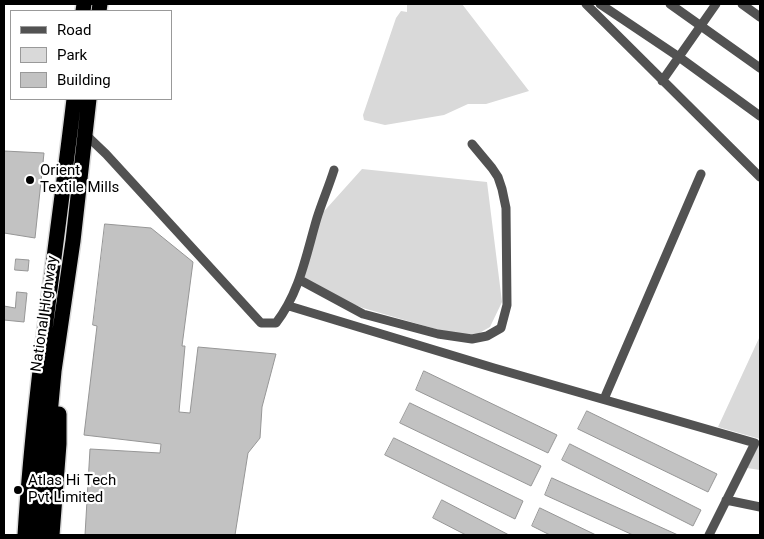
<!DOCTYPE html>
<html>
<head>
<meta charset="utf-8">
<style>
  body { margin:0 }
  #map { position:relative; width:764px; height:539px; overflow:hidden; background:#fff; font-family:Roboto,sans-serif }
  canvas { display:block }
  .frame { position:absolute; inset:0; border:5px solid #000; pointer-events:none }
  .legend { position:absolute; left:10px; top:10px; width:162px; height:90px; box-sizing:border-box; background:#fff; border:1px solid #999; margin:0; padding:6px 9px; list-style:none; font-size:15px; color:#000 }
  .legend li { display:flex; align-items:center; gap:10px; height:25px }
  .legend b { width:25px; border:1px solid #999 }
</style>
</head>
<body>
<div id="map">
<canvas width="764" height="539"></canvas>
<div class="frame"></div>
<ul class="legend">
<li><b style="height:6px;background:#525252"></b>Road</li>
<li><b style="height:14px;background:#d9d9d9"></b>Park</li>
<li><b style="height:14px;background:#c2c2c2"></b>Building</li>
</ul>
</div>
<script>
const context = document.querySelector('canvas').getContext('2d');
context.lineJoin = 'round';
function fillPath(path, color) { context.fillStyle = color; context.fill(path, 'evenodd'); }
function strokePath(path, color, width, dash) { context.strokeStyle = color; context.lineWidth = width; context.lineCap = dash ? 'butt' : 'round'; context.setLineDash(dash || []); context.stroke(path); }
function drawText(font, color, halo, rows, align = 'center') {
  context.font = font + ' Roboto,sans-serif'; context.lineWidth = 4.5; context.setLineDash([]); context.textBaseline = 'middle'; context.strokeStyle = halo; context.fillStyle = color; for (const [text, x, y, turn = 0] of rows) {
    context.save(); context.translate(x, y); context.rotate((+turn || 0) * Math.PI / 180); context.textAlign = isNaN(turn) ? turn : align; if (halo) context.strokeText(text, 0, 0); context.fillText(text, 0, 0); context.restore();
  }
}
fillPath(new Path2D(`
  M 407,4 L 462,4 L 529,91 L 486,104 L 468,104 L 444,115 L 385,125 L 364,120 L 363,115 L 396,18 L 401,11 L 407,12 Z
  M 362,169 L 487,182 L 502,302 L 490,327 L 474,336 L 439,330 L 363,308 L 300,284 L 318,218 Z
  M 760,336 L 760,439 L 718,427 Z
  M 760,442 L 760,470 L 747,468 Z`), '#d9d9d9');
const building = new Path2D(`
  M 4,151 L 44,153 L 35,238 L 4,233 Z
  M 105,224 L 151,228 L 193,262 L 182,346 L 185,346 L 179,412 L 190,413 L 198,347 L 276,354 L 262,407 L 260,438 L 248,453 L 235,535 L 85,535 L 90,449 L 160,453 L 161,444 L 84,435 L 97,326 L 93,325 Z
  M 16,259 L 29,260 L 28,271 L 15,270 Z
  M 17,292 L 27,293 L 24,322 L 4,320 L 4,306 L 15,308 Z
  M 424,371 L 557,435 L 548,453 L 416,390 Z
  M 410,403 L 541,466 L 531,486 L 400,423 Z
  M 587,411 L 717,474 L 708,492 L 578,429 Z
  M 394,438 L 523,501 L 515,519 L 385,455 Z
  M 570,444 L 701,510 L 693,526 L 562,460 Z
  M 552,478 L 678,535 L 633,535 L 545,495 Z
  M 442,500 L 509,535 L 466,535 L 433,518 Z
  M 540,508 L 596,535 L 550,535 L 532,526 Z`);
fillPath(building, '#c2c2c2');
strokePath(building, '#969696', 1);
const highway = new Path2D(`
  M 83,11 L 84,4
  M 99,11 L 100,4
  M 25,535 C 34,389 57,244 74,99
  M 39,535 L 54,371 L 73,241 L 89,99
  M 52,535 L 59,444 L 59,414`);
strokePath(highway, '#dbdbdb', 18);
strokePath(new Path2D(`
  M 586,4 L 760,177
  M 600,4 L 679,57 L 760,116
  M 670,4 L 760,68
  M 742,4 L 760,17
  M 662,81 L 716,4
  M 85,134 L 106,154 L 261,323 L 276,323 C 300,292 306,255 317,218 C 322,202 329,186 334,170
  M 300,280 L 363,314 L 438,334 L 472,339 L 487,336 L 501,328 L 507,305 L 506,208 L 502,189 L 498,177 L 492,168 L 472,144
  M 289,306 L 494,368 L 755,443 L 709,535
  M 604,399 L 701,174
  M 726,500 L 760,507`), '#525252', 9);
strokePath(highway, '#000', 15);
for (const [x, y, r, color] of [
  [30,180,5,"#000"],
  [18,490,5,"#000"]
]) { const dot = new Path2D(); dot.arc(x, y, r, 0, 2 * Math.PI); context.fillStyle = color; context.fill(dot); strokePath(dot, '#fff', 2); }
drawText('15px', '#000', '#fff', [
  ["Orient",40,171],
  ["Textile Mills",40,188],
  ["Atlas Hi Tech",28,481],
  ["Pvt Limited",28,498]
], 'left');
drawText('15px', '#000', '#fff', [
  ["National Highway",45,314,-82]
]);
</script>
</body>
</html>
